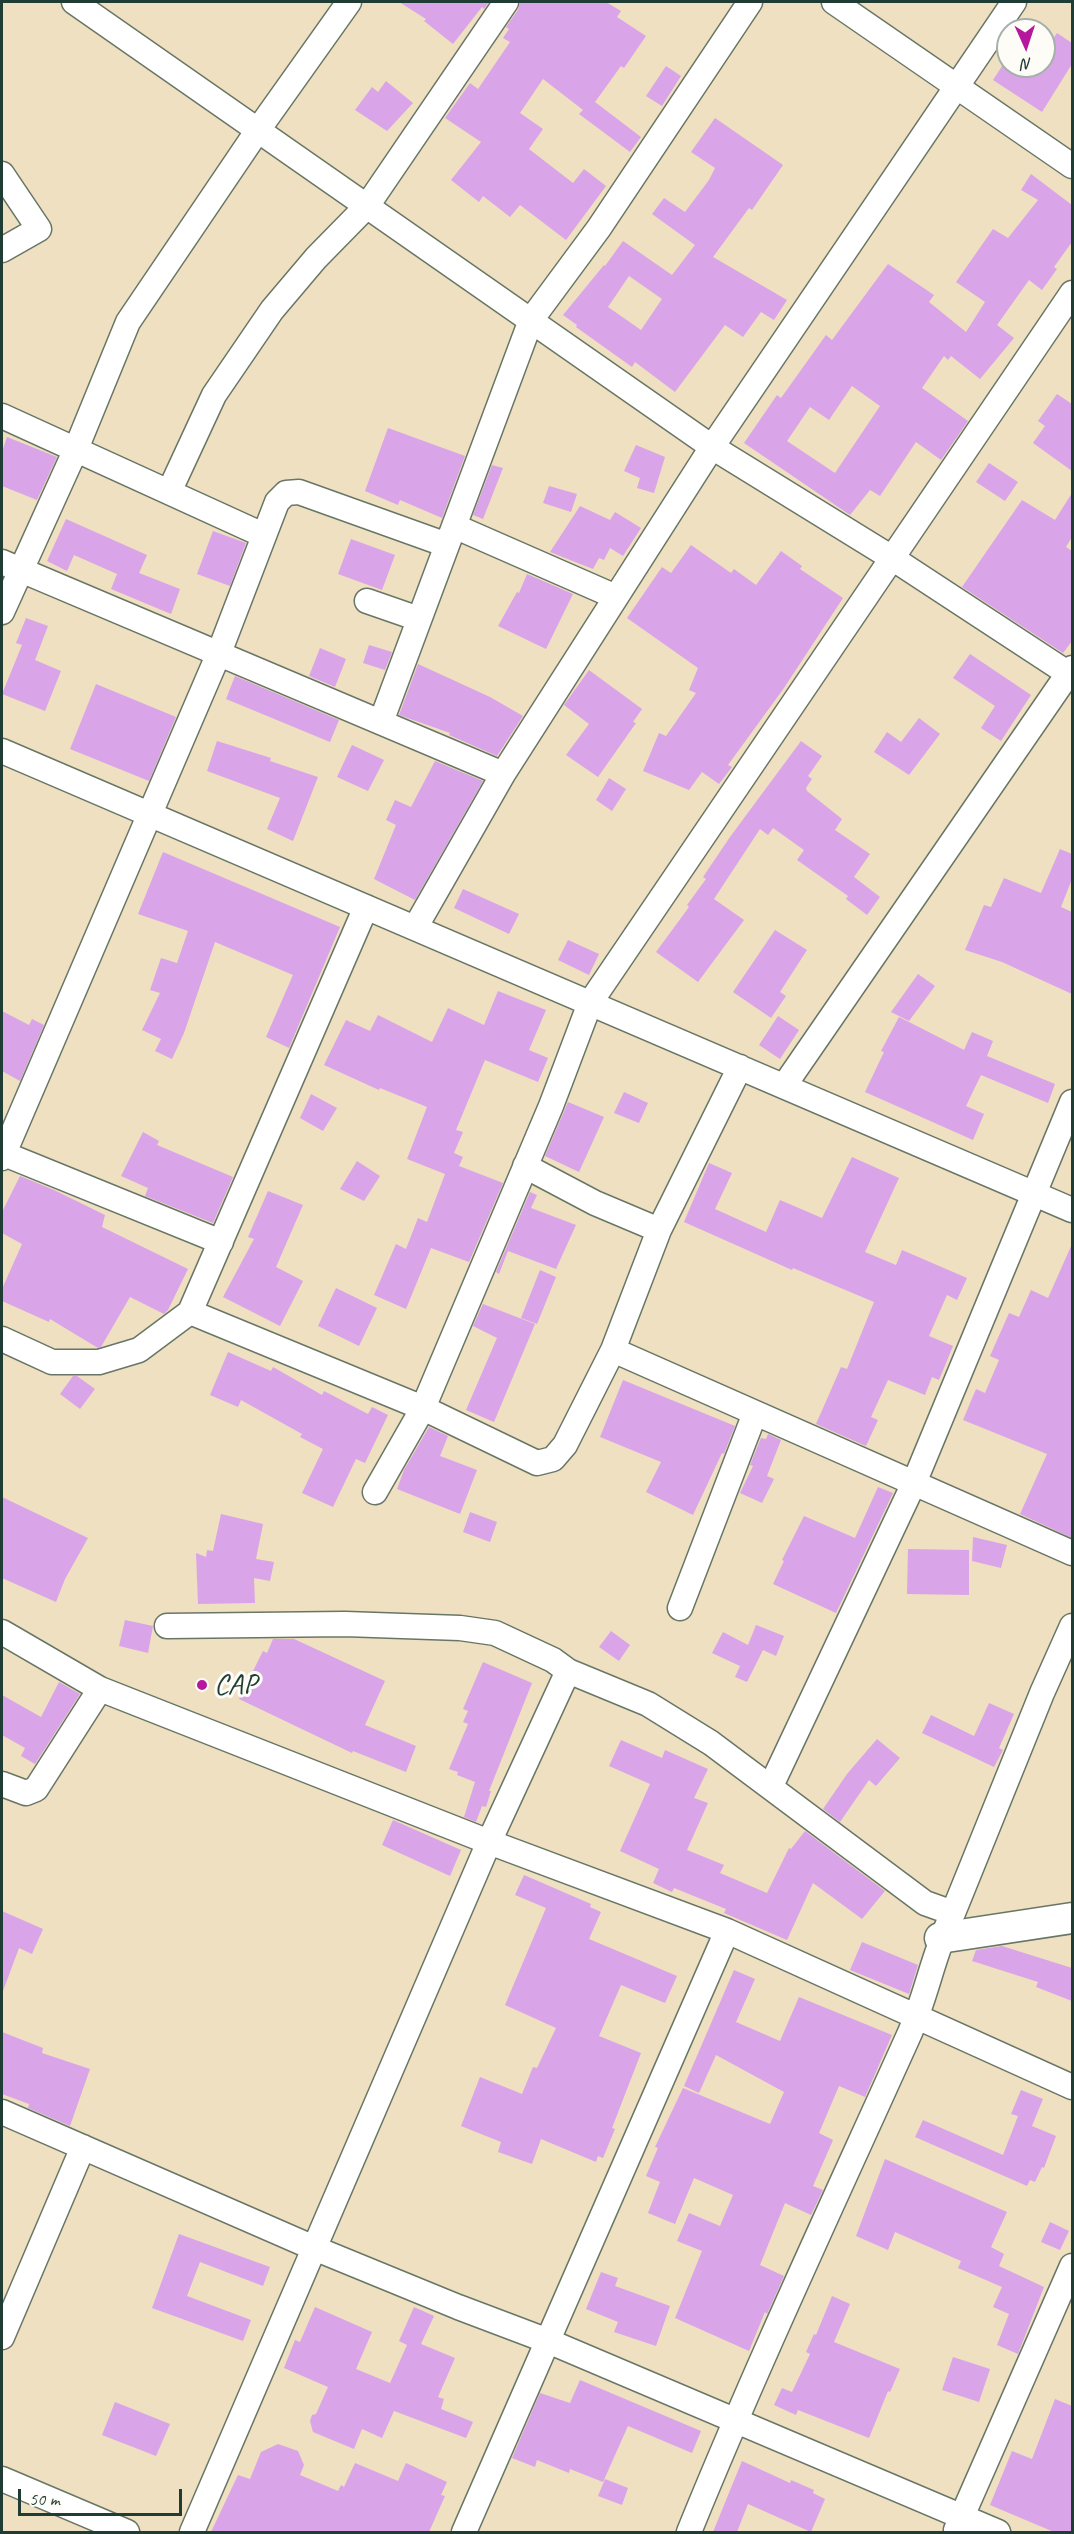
<!DOCTYPE html>
<html>
<head>
<meta charset="utf-8">
<style>
  body { margin:0 }
  #map { position:relative; width:1074px; height:2534px; overflow:hidden; background:#efe0c1; font-family:Caveat,sans-serif }
  canvas { display:block }
  .frame { position:absolute; inset:0; border:3px solid #1f3d34; pointer-events:none }
  .north { position:absolute; left:996px; top:18px; width:60px; height:60px; box-sizing:border-box; background:#fdfcf7; border:2px solid #a4b0a9; border-radius:50%; rotate:177deg; font-size:16px; font-weight:700; line-height:24px; text-align:center; color:#1f3d34 }
  .north::after { content:''; display:block; margin:auto; width:21px; height:27px; background:#b5179e; clip-path:polygon(50% 0,100% 100%,50% 72%,0 100%) }
  .scale { position:absolute; left:18px; top:2489px; width:164px; height:27px; box-sizing:border-box; border:3px solid #1f3d34; border-top:0; padding-left:8px; font-size:18px; line-height:21px; white-space:nowrap; color:#1f3d34; -webkit-text-stroke:4px #fdfcf7; paint-order:stroke }
</style>
</head>
<body>
<div id="map">
<canvas width="1074" height="2534"></canvas>
<div class="frame"></div>
<div class="north">N</div>
<div class="scale">50 m</div>
</div>
<script>
const context = document.querySelector('canvas').getContext('2d');
context.lineJoin = 'round';
function fillPath(path, color) { context.fillStyle = color; context.fill(path, 'evenodd'); }
function strokePath(path, color, width, dash) { context.strokeStyle = color; context.lineWidth = width; context.lineCap = dash ? 'butt' : 'round'; context.setLineDash(dash || []); context.stroke(path); }
function drawText(font, color, halo, rows, align = 'center') {
  context.font = font + ' Caveat,sans-serif'; context.lineWidth = 6; context.setLineDash([]); context.textBaseline = 'middle'; context.strokeStyle = halo; context.fillStyle = color; for (const [text, x, y, turn = 0] of rows) {
    context.save(); context.translate(x, y); context.rotate((+turn || 0) * Math.PI / 180); context.textAlign = isNaN(turn) ? turn : align; if (halo) context.strokeText(text, 0, 0); context.fillText(text, 0, 0); context.restore();
  }
}
fillPath(new Path2D(`
  M 399,2 L 489,2 L 484,9 L 482,7 L 453,44 L 424,21 L 426,19 Z
  M 520,2 L 606,2 L 621,11 L 617,17 L 646,36 L 624,68 L 621,66 L 595,102 L 641,137 L 630,152 L 579,114 L 583,110 L 543,79 L 520,113 L 543,129 L 529,149 L 573,183 L 584,169 L 606,186 L 566,240 L 520,205 L 510,217 L 483,196 L 479,202 L 451,180 L 481,142 L 445,118 L 470,83 L 478,89 L 510,42 L 503,38 L 509,29 L 506,27 L 518,10 Z
  M 1057,33 L 1072,43 L 1072,64 L 1042,112 L 993,80 L 1006,60 L 1008,66 L 1015,66 L 1028,74 L 1034,66 L 1044,66 L 1044,52 Z
  M 666,66 L 681,76 L 662,106 L 646,96 Z
  M 386,81 L 413,103 L 387,131 L 355,110 L 372,87 L 378,92 Z
  M 715,118 L 783,165 L 752,210 L 749,208 L 713,257 L 787,300 L 774,320 L 761,312 L 743,337 L 725,325 L 675,392 L 635,362 L 632,367 L 576,327 L 577,325 L 563,315 L 604,265 L 605,266 L 623,241 L 672,275 L 695,245 L 652,214 L 664,198 L 685,212 L 709,180 L 715,168 L 691,152 ZM 629,276 L 662,299 L 641,330 L 608,307 Z
  M 1031,174 L 1072,205 L 1072,242 L 1054,267 L 1057,269 L 1042,290 L 1029,280 L 997,325 L 1014,338 L 980,379 L 951,356 L 948,360 L 944,356 L 922,388 L 968,421 L 941,460 L 916,442 L 880,496 L 870,490 L 850,515 L 744,443 L 777,395 L 781,398 L 826,335 L 832,340 L 888,264 L 934,295 L 929,302 L 966,332 L 985,302 L 956,282 L 993,229 L 1008,238 L 1038,200 L 1021,190 ZM 852,386 L 880,406 L 835,473 L 787,441 L 810,407 L 829,420 Z
  M 1057,394 L 1072,404 L 1072,471 L 1033,443 L 1045,426 L 1038,421 Z
  M 388,428 L 465,456 L 442,518 L 400,500 L 398,505 L 365,491 Z
  M 7,437 L 57,457 L 37,500 L 2,486 L 2,452 Z
  M 636,445 L 665,457 L 654,493 L 637,488 L 640,478 L 624,471 Z
  M 989,463 L 1018,482 L 1005,501 L 976,482 Z
  M 492,465 L 503,468 L 483,519 L 473,515 Z
  M 549,486 L 577,494 L 571,512 L 543,503 Z
  M 1072,493 L 1072,537 L 1066,547 L 1072,551 L 1072,641 L 1063,653 L 962,587 L 1022,500 L 1055,520 Z
  M 580,506 L 610,520 L 615,512 L 641,528 L 623,556 L 610,548 L 604,560 L 599,558 L 593,569 L 550,552 Z
  M 66,519 L 147,555 L 139,573 L 180,589 L 171,614 L 111,589 L 117,574 L 74,555 L 67,571 L 47,561 Z
  M 213,531 L 246,543 L 230,586 L 197,574 Z
  M 351,539 L 395,555 L 382,590 L 338,574 Z
  M 691,545 L 731,573 L 734,569 L 756,585 L 781,551 L 802,566 L 800,569 L 843,598 L 784,688 L 728,765 L 732,767 L 719,784 L 702,772 L 689,790 L 643,771 L 659,733 L 666,736 L 696,693 L 689,690 L 698,668 L 627,618 L 662,567 L 671,573 Z
  M 527,574 L 573,594 L 546,649 L 498,626 L 517,592 L 519,593 Z
  M 26,618 L 48,626 L 35,660 L 61,671 L 45,711 L 2,694 L 22,645 L 16,643 Z
  M 369,645 L 392,652 L 385,670 L 363,663 Z
  M 320,648 L 346,659 L 335,687 L 309,676 Z
  M 970,654 L 1031,695 L 1001,741 L 981,728 L 995,706 L 953,678 Z
  M 418,664 L 490,697 L 523,716 L 497,756 L 449,735 L 450,733 L 399,715 Z
  M 589,670 L 642,709 L 633,722 L 636,723 L 598,777 L 566,755 L 589,724 L 564,705 Z
  M 235,676 L 339,720 L 330,742 L 226,699 Z
  M 96,684 L 176,717 L 149,781 L 70,749 Z
  M 919,718 L 940,734 L 909,775 L 874,752 L 887,732 L 901,742 Z
  M 217,741 L 271,758 L 270,761 L 318,777 L 293,841 L 267,829 L 280,798 L 207,771 Z
  M 801,741 L 822,756 L 808,776 L 812,779 L 806,788 L 807,791 L 842,819 L 835,830 L 870,854 L 854,877 L 880,897 L 867,915 L 846,899 L 848,896 L 797,860 L 804,850 L 773,828 L 768,835 L 760,829 L 714,899 L 744,920 L 698,982 L 656,952 L 689,907 L 687,905 L 706,879 L 703,877 L 730,837 Z
  M 352,745 L 384,760 L 368,791 L 337,777 Z
  M 435,761 L 483,781 L 415,900 L 374,879 L 396,825 L 386,820 L 395,800 L 411,807 Z
  M 609,778 L 626,789 L 612,811 L 596,800 Z
  M 1060,849 L 1072,854 L 1072,879 L 1061,907 L 1072,912 L 1072,994 L 1002,962 L 965,950 L 984,905 L 991,907 L 1004,878 L 1041,893 Z
  M 163,852 L 340,927 L 289,1048 L 266,1037 L 293,975 L 215,942 L 184,1033 L 172,1059 L 155,1051 L 161,1039 L 142,1030 L 160,993 L 150,990 L 161,958 L 177,963 L 188,931 L 138,914 Z
  M 463,889 L 519,914 L 509,934 L 454,908 Z
  M 775,930 L 807,950 L 780,992 L 786,996 L 771,1018 L 733,992 Z
  M 568,940 L 599,954 L 589,975 L 558,960 Z
  M 918,974 L 935,986 L 909,1021 L 891,1012 Z
  M 498,991 L 546,1010 L 529,1050 L 548,1058 L 538,1082 L 485,1060 L 456,1130 L 463,1132 L 454,1153 L 463,1157 L 459,1166 L 503,1183 L 469,1262 L 431,1248 L 406,1309 L 374,1295 L 396,1244 L 406,1249 L 418,1218 L 427,1222 L 445,1174 L 407,1159 L 427,1107 L 380,1088 L 379,1090 L 324,1065 L 346,1020 L 370,1031 L 378,1015 L 432,1042 L 448,1008 L 484,1025 Z
  M 2,1011 L 29,1025 L 32,1019 L 44,1025 L 20,1081 L 2,1071 Z
  M 778,1016 L 799,1030 L 780,1059 L 759,1045 Z
  M 899,1017 L 964,1050 L 972,1032 L 993,1041 L 987,1056 L 1055,1084 L 1048,1103 L 981,1075 L 966,1106 L 984,1114 L 973,1140 L 865,1092 L 884,1052 L 881,1051 Z
  M 624,1092 L 648,1103 L 639,1123 L 614,1113 Z
  M 311,1094 L 337,1108 L 323,1131 L 300,1118 Z
  M 568,1102 L 604,1117 L 579,1172 L 545,1156 Z
  M 143,1132 L 159,1141 L 157,1145 L 233,1177 L 213,1223 L 145,1196 L 148,1188 L 121,1176 Z
  M 852,1157 L 899,1178 L 865,1252 L 896,1265 L 902,1250 L 967,1278 L 957,1300 L 947,1295 L 929,1336 L 953,1346 L 939,1380 L 932,1377 L 925,1395 L 888,1380 L 871,1417 L 878,1420 L 866,1446 L 816,1424 L 841,1367 L 847,1369 L 874,1302 L 793,1268 L 792,1270 L 684,1222 L 709,1163 L 732,1173 L 715,1209 L 766,1232 L 780,1200 L 822,1218 Z
  M 357,1161 L 380,1176 L 364,1201 L 340,1189 Z
  M 20,1176 L 54,1190 L 105,1215 L 102,1227 L 188,1269 L 168,1310 L 164,1314 L 130,1297 L 101,1347 L 98,1348 L 50,1319 L 49,1322 L 2,1301 L 2,1289 L 22,1244 L 2,1233 L 2,1212 Z
  M 268,1191 L 303,1205 L 276,1267 L 303,1281 L 280,1326 L 223,1297 L 254,1239 L 248,1237 Z
  M 530,1192 L 537,1195 L 531,1208 L 576,1225 L 556,1269 L 508,1251 L 499,1274 L 496,1272 Z
  M 1072,1244 L 1072,1538 L 1020,1514 L 1047,1454 L 963,1420 L 976,1389 L 985,1393 L 999,1360 L 990,1356 L 1009,1313 L 1019,1317 L 1031,1290 L 1048,1298 Z
  M 540,1270 L 556,1277 L 537,1324 L 521,1318 Z
  M 336,1288 L 377,1308 L 359,1346 L 318,1326 Z
  M 483,1304 L 535,1324 L 494,1422 L 466,1410 L 497,1338 L 473,1326 Z
  M 228,1352 L 271,1371 L 273,1367 L 322,1395 L 324,1391 L 368,1414 L 372,1407 L 388,1415 L 365,1463 L 356,1459 L 333,1507 L 302,1493 L 323,1449 L 300,1437 L 302,1434 L 241,1400 L 238,1407 L 210,1395 Z
  M 73,1376 L 77,1376 L 95,1389 L 80,1409 L 60,1394 Z
  M 623,1380 L 735,1426 L 724,1454 L 722,1453 L 693,1515 L 646,1492 L 661,1462 L 600,1437 Z
  M 429,1427 L 448,1436 L 440,1456 L 477,1470 L 460,1514 L 397,1489 L 404,1470 Z
  M 768,1434 L 781,1440 L 767,1476 L 774,1479 L 762,1503 L 740,1493 L 753,1466 L 750,1465 L 761,1438 L 766,1439 Z
  M 878,1487 L 893,1493 L 836,1613 L 773,1584 L 784,1561 L 782,1560 L 804,1516 L 855,1538 Z
  M 2,1497 L 88,1538 L 65,1579 L 56,1602 L 2,1578 Z
  M 470,1512 L 497,1522 L 490,1542 L 463,1532 Z
  M 221,1514 L 263,1524 L 256,1559 L 274,1562 L 270,1581 L 254,1578 L 255,1603 L 198,1604 L 196,1553 L 206,1557 L 207,1550 L 213,1551 Z
  M 973,1537 L 1007,1545 L 1001,1568 L 972,1561 Z
  M 908,1549 L 969,1550 L 969,1595 L 907,1594 Z
  M 125,1620 L 153,1626 L 148,1653 L 119,1646 Z
  M 756,1625 L 784,1636 L 776,1656 L 763,1650 L 747,1682 L 735,1677 L 740,1666 L 712,1653 L 723,1632 L 748,1645 Z
  M 611,1631 L 630,1645 L 619,1661 L 599,1647 Z
  M 273,1639 L 294,1639 L 385,1681 L 365,1725 L 416,1746 L 406,1772 L 353,1751 L 352,1753 L 239,1699 L 263,1651 L 267,1653 Z
  M 483,1662 L 532,1683 L 489,1791 L 491,1791 L 486,1807 L 482,1806 L 476,1822 L 464,1817 L 475,1782 L 457,1775 L 458,1772 L 449,1769 L 468,1724 L 463,1722 L 468,1711 L 463,1709 Z
  M 59,1682 L 80,1694 L 35,1764 L 21,1756 L 25,1748 L 2,1735 L 2,1695 L 41,1717 Z
  M 989,1703 L 1014,1714 L 999,1748 L 1003,1750 L 994,1767 L 922,1733 L 931,1715 L 974,1736 Z
  M 877,1739 L 900,1758 L 876,1786 L 869,1780 L 840,1822 L 823,1809 L 847,1774 Z
  M 621,1740 L 662,1758 L 665,1750 L 708,1769 L 694,1798 L 708,1803 L 687,1850 L 724,1865 L 720,1873 L 767,1893 L 789,1848 L 791,1849 L 805,1831 L 885,1891 L 862,1919 L 813,1883 L 787,1940 L 724,1913 L 726,1909 L 674,1888 L 672,1892 L 653,1883 L 659,1869 L 620,1851 L 650,1784 L 609,1766 Z
  M 393,1820 L 461,1850 L 450,1876 L 382,1845 Z
  M 524,1875 L 591,1904 L 590,1907 L 601,1912 L 589,1939 L 677,1976 L 665,2003 L 621,1985 L 599,2036 L 641,2053 L 612,2128 L 615,2129 L 603,2158 L 598,2156 L 596,2162 L 541,2139 L 532,2164 L 498,2152 L 501,2142 L 461,2126 L 480,2077 L 522,2094 L 533,2067 L 537,2068 L 556,2028 L 505,2005 L 546,1908 L 515,1895 Z
  M 2,1911 L 43,1929 L 32,1954 L 19,1948 L 3,1991 Z
  M 862,1942 L 918,1965 L 909,1994 L 850,1970 Z
  M 1002,1946 L 1072,1968 L 1072,2001 L 1036,1987 L 1038,1982 L 972,1961 L 976,1950 Z
  M 734,1970 L 755,1979 L 736,2022 L 780,2041 L 799,1997 L 892,2035 L 865,2097 L 839,2086 L 819,2133 L 833,2140 L 813,2186 L 823,2190 L 811,2215 L 785,2203 L 760,2265 L 784,2276 L 767,2314 L 765,2312 L 749,2351 L 675,2318 L 702,2251 L 677,2241 L 689,2213 L 720,2226 L 733,2195 L 694,2178 L 675,2224 L 648,2213 L 660,2182 L 646,2176 L 658,2148 L 655,2147 L 683,2088 L 770,2124 L 784,2092 L 716,2055 L 699,2093 L 684,2086 Z
  M 2,2032 L 43,2048 L 42,2053 L 90,2069 L 70,2126 L 28,2108 L 29,2104 L 2,2094 Z
  M 1021,2090 L 1043,2099 L 1032,2126 L 1056,2136 L 1044,2168 L 1042,2167 L 1035,2182 L 1030,2180 L 1027,2186 L 915,2137 L 923,2120 L 1003,2155 L 1018,2116 L 1011,2114 Z
  M 885,2159 L 1007,2212 L 991,2247 L 1004,2254 L 999,2266 L 1044,2287 L 1018,2354 L 997,2345 L 1009,2314 L 993,2307 L 1002,2287 L 958,2268 L 961,2261 L 895,2232 L 888,2250 L 856,2236 Z
  M 1050,2222 L 1069,2231 L 1060,2250 L 1041,2242 Z
  M 179,2234 L 270,2267 L 263,2286 L 200,2262 L 187,2296 L 251,2320 L 243,2341 L 152,2308 Z
  M 601,2272 L 618,2278 L 615,2286 L 670,2306 L 656,2346 L 614,2332 L 618,2322 L 586,2309 Z
  M 832,2296 L 850,2304 L 834,2342 L 900,2369 L 890,2392 L 888,2391 L 869,2438 L 798,2410 L 796,2415 L 774,2405 L 782,2388 L 792,2392 L 810,2354 L 806,2352 L 814,2334 L 816,2335 Z
  M 315,2307 L 372,2332 L 356,2369 L 390,2383 L 407,2345 L 399,2341 L 414,2307 L 434,2316 L 421,2344 L 455,2358 L 438,2397 L 444,2399 L 441,2409 L 473,2422 L 466,2438 L 394,2411 L 382,2438 L 362,2429 L 354,2449 L 313,2432 L 310,2421 L 312,2415 L 316,2414 L 328,2387 L 284,2368 L 295,2340 L 300,2342 Z
  M 953,2357 L 990,2369 L 979,2402 L 942,2390 Z
  M 580,2380 L 701,2431 L 692,2453 L 628,2426 L 603,2482 L 570,2469 L 569,2473 L 537,2460 L 535,2467 L 512,2458 L 540,2393 L 570,2403 Z
  M 1055,2399 L 1072,2406 L 1072,2532 L 1054,2532 L 990,2505 L 1012,2451 L 1032,2459 Z
  M 115,2402 L 170,2424 L 156,2456 L 102,2435 Z
  M 278,2444 L 298,2451 L 304,2465 L 300,2475 L 338,2491 L 341,2485 L 344,2487 L 355,2463 L 398,2481 L 406,2463 L 447,2482 L 441,2495 L 445,2496 L 429,2532 L 211,2532 L 238,2475 L 250,2479 L 261,2452 Z
  M 742,2461 L 790,2483 L 791,2480 L 814,2490 L 813,2493 L 825,2499 L 811,2532 L 748,2504 L 737,2532 L 713,2532 Z
  M 605,2479 L 628,2488 L 622,2505 L 598,2496 Z`), '#d9a4e8');
const minor = new Path2D(`
  M 74,2 L 712,447 L 892,558 L 1069,674
  M 834,2 L 1072,166
  M 2,174 L 39,229 L 2,250
  M 2,416 L 263,535
  M 169,492 L 214,395 L 272,310 L 316,258 L 367,206 L 506,2
  M 454,526 L 616,597
  M 2,562 L 503,774
  M 367,601 L 419,619
  M 2,612 L 76,449 L 128,322 L 258,130 L 349,2
  M 381,722 L 531,320 L 599,228 L 750,2
  M 2,751 L 1072,1210
  M 415,928 L 503,774 L 712,447 L 1014,2
  M 784,1086 L 1072,668
  M 2,1153 L 221,1242
  M 2,1158 L 219,653 L 277,502 L 286,493 L 299,492 L 447,545
  M 525,1166 L 595,1203 L 659,1230
  M 190,1312 L 423,1408 L 537,1463 L 553,1459 L 565,1445 L 613,1350 L 659,1230 L 740,1067
  M 2,1339 L 52,1362 L 99,1362 L 139,1350 L 190,1312 L 366,907
  M 613,1350 L 1072,1553
  M 375,1492 L 423,1408 L 551,1106 L 590,1003 L 1072,293
  M 680,1608 L 755,1413
  M 167,1626 L 345,1624 L 460,1628 L 495,1633 L 553,1660 L 568,1671 L 648,1704 L 711,1743 L 925,1903 L 953,1913
  M 2,1632 L 100,1689 L 489,1842 L 727,1931 L 1072,2087
  M 2,1784 L 26,1793 L 36,1789 L 100,1689
  M 771,1786 L 914,1483 L 1072,1102
  M 2,2112 L 314,2248 L 458,2307 L 548,2341 L 998,2532
  M 2,2337 L 83,2147
  M 2,2479 L 127,2532
  M 956,2530 L 1072,2266
  M 192,2532 L 489,1842 L 568,1671
  M 464,2532 L 727,1931
  M 689,2532 C 757,2365 834,2201 908,2037 C 927,1996 933,1953 953,1913 L 1042,1693 L 1072,1626`);
const tertiary = new Path2D(`
  M 940,1938 L 1072,1918`);
strokePath(minor, '#687665', 27);
strokePath(tertiary, '#687665', 33);
strokePath(minor, '#fff', 24);
strokePath(tertiary, '#fff', 30);
for (const [x, y, r, color] of [
  [202,1685,6,"#b5179e"]
]) { const dot = new Path2D(); dot.arc(x, y, r, 0, 2 * Math.PI); context.fillStyle = color; context.fill(dot); strokePath(dot, '#fdfcf7', 2); }
drawText('30px', '#1f3d34', '#fdfcf7', [
  ["CAP",214,1685]
], 'left');
</script>
</body>
</html>
